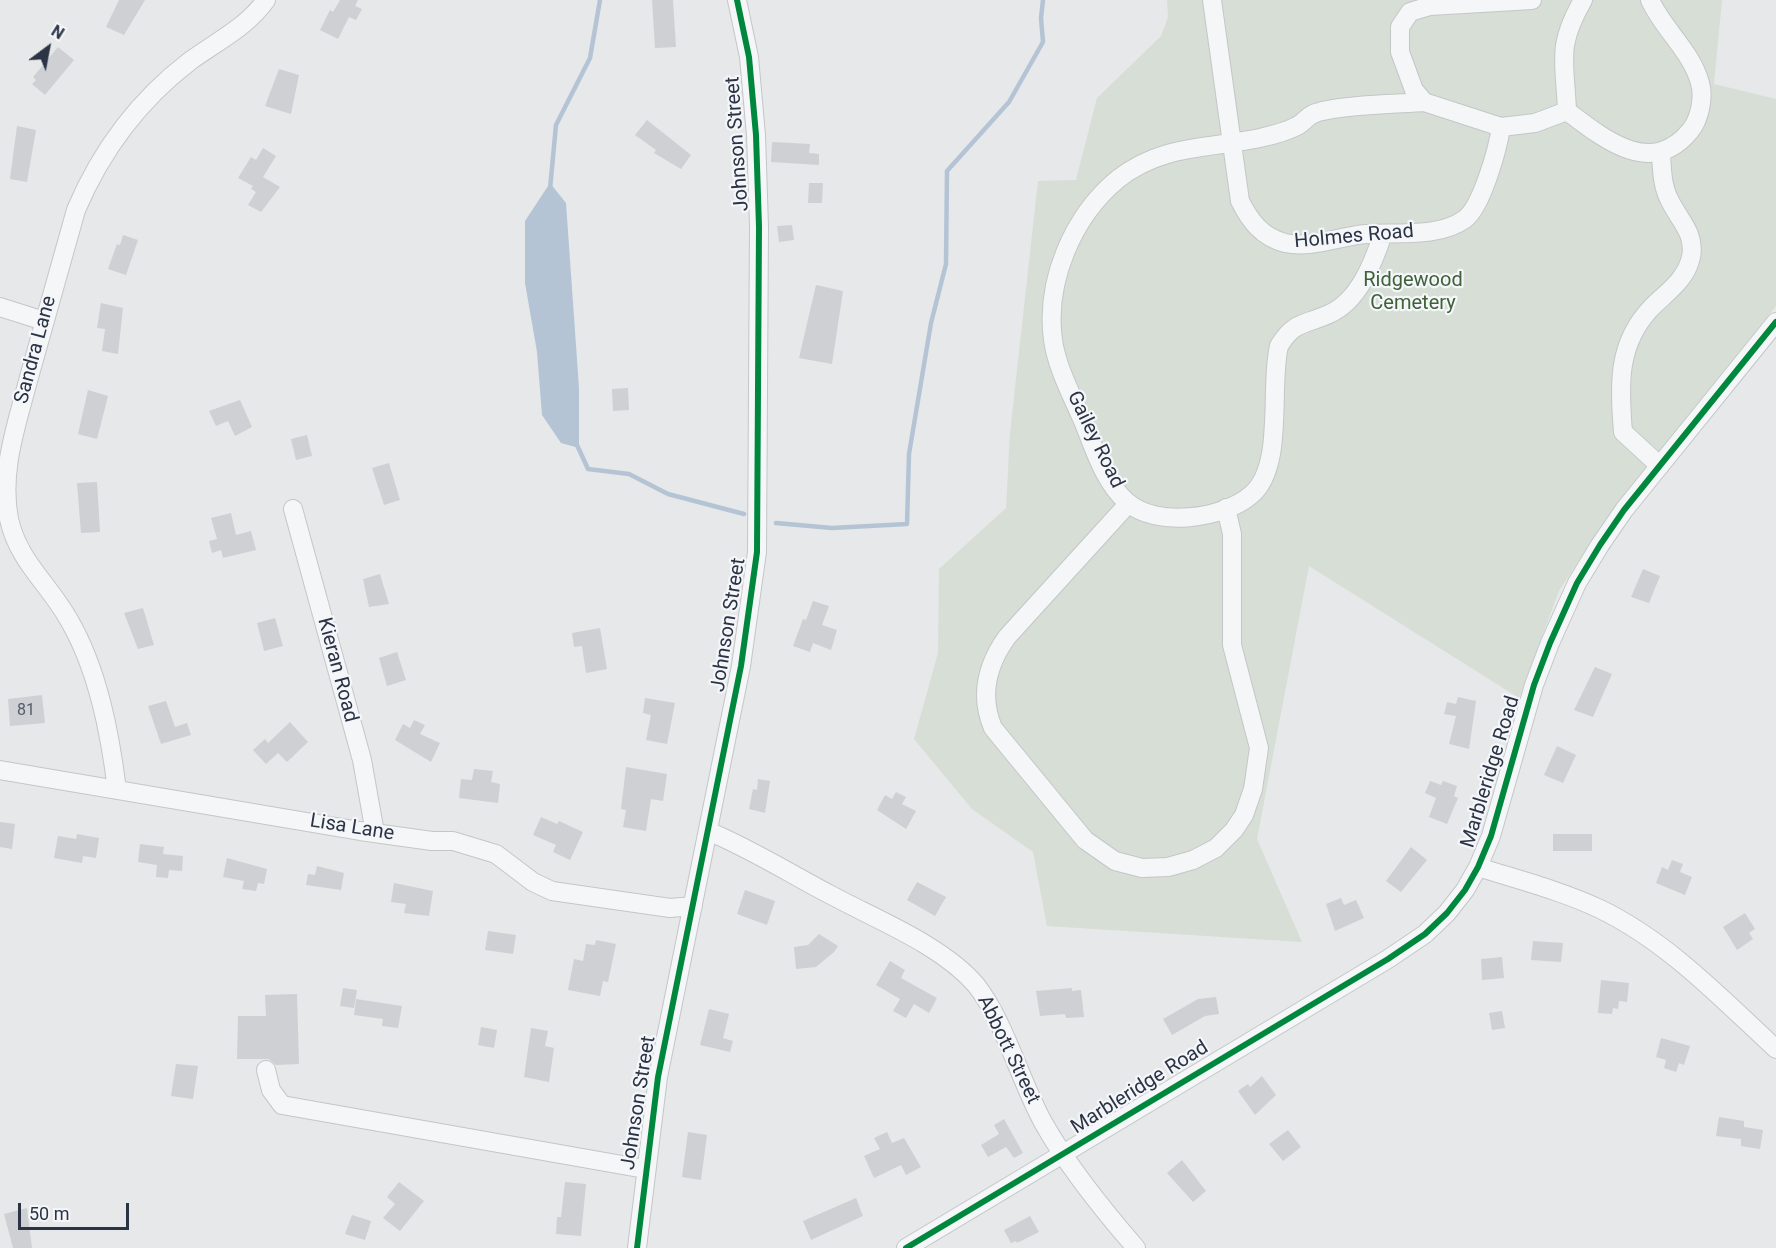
<!DOCTYPE html>
<html>
<head>
<meta charset="utf-8">
<style>
  body { margin:0 }
  #map { position:relative; width:1776px; height:1248px; overflow:hidden; background:#e6e8ea; font-family:Roboto,sans-serif }
  canvas { display:block }
  .north { position:absolute; left:18px; top:18px; width:60px; height:60px; -webkit-text-stroke:4px #f4f6f9; paint-order:stroke; rotate:32deg; font-size:16px; font-weight:700; line-height:24px; text-align:center; color:#2b3445 }
  .north::after { content:''; display:block; margin:auto; width:21px; height:27px; background:#2b3445; clip-path:polygon(50% 0,100% 100%,50% 72%,0 100%) }
  .scale { position:absolute; left:18px; top:1203px; width:111px; height:27px; box-sizing:border-box; border:3px solid #2b3445; border-top:0; padding-left:8px; font-size:18px; line-height:21px; white-space:nowrap; color:#2b3445; -webkit-text-stroke:4px #f4f6f9; paint-order:stroke }
</style>
</head>
<body>
<div id="map">
<canvas width="1776" height="1248"></canvas>
<div class="north">N</div>
<div class="scale">50 m</div>
</div>
<script>
const context = document.querySelector('canvas').getContext('2d');
context.lineJoin = 'round';
function fillPath(path, color) { context.fillStyle = color; context.fill(path, 'evenodd'); }
function strokePath(path, color, width, dash) { context.strokeStyle = color; context.lineWidth = width; context.lineCap = dash ? 'butt' : 'round'; context.setLineDash(dash || []); context.stroke(path); }
function drawText(font, color, halo, rows, align = 'center') {
  context.font = font + ' Roboto,sans-serif'; context.lineWidth = 4.5; context.setLineDash([]); context.textBaseline = 'middle'; context.strokeStyle = halo; context.fillStyle = color; for (const [text, x, y, turn = 0] of rows) {
    context.save(); context.translate(x, y); context.rotate((+turn || 0) * Math.PI / 180); context.textAlign = isNaN(turn) ? turn : align; if (halo) context.strokeText(text, 0, 0); context.fillText(text, 0, 0); context.restore();
  }
}
fillPath(new Path2D(`
  M 1167,0 L 1722,0 L 1714,84 L 1776,99 L 1776,306 L 1606,518 L 1559,591 L 1519,698 L 1309,566 L 1257,839 L 1302,942 L 1047,926 L 1033,852 L 972,809 L 914,739 L 938,653 L 939,569 L 1006,508 L 1010,433 L 1038,181 L 1076,180 L 1097,98 L 1161,36 L 1168,17 Z`), '#d6ded6');
fillPath(new Path2D(`
  M 550,183 L 566,203 L 579,388 L 579,448 L 561,443 L 542,415 L 537,352 L 525,283 L 525,221 Z`), '#b4c4d5');
strokePath(new Path2D(`
  M 550,189 L 556,125 L 590,58 L 600,0
  M 577,445 L 588,469 L 629,474 L 668,494 L 744,514
  M 776,523 L 832,528 L 907,524 L 909,454 L 931,323 L 946,264 L 947,171 L 1009,102 L 1043,42 L 1041,18 L 1043,0`), '#b4c4d5', 4.5);
fillPath(new Path2D(`
  M 119,0 L 145,0 L 124,35 L 106,27 Z
  M 340,0 L 358,0 L 355,6 L 362,9 L 356,20 L 349,17 L 338,39 L 320,30 L 330,10 L 333,12 Z
  M 652,0 L 673,0 L 676,47 L 655,48 Z
  M 58,47 L 74,60 L 45,95 L 32,84 L 36,80 L 33,77 Z
  M 279,69 L 299,75 L 291,114 L 265,106 Z
  M 647,120 L 691,155 L 681,169 L 654,153 L 656,150 L 635,135 Z
  M 17,126 L 36,130 L 27,182 L 10,179 Z
  M 772,142 L 810,144 L 809,153 L 819,154 L 819,165 L 771,162 Z
  M 263,148 L 276,156 L 263,177 L 280,187 L 261,212 L 248,205 L 256,192 L 251,189 L 253,186 L 238,178 L 251,157 L 256,160 Z
  M 809,183 L 823,183 L 822,203 L 808,203 Z
  M 792,225 L 794,240 L 779,242 L 777,226 Z
  M 123,235 L 138,240 L 126,275 L 108,269 L 117,244 L 120,245 Z
  M 816,285 L 843,291 L 832,364 L 799,358 Z
  M 101,303 L 123,308 L 118,354 L 102,351 L 105,329 L 97,328 Z
  M 628,388 L 629,410 L 613,411 L 612,389 Z
  M 88,390 L 108,396 L 97,439 L 78,434 Z
  M 240,400 L 252,427 L 235,436 L 228,421 L 216,426 L 209,411 Z
  M 307,435 L 312,456 L 296,460 L 291,439 Z
  M 389,463 L 400,500 L 384,505 L 372,468 Z
  M 97,482 L 100,532 L 81,533 L 77,483 Z
  M 231,513 L 236,535 L 251,531 L 256,550 L 223,558 L 221,550 L 212,553 L 209,541 L 217,539 L 211,518 Z
  M 1643,569 L 1660,576 L 1649,603 L 1631,597 Z
  M 380,574 L 389,604 L 369,607 L 363,579 Z
  M 813,601 L 829,606 L 822,625 L 837,630 L 831,650 L 813,643 L 810,652 L 793,646 L 803,619 L 806,620 Z
  M 143,608 L 154,645 L 138,649 L 124,613 Z
  M 275,618 L 283,646 L 264,651 L 257,623 Z
  M 600,628 L 607,669 L 586,673 L 582,646 L 574,647 L 572,633 Z
  M 397,652 L 406,680 L 387,686 L 379,658 Z
  M 1595,667 L 1612,674 L 1593,717 L 1574,710 Z
  M 42,695 L 45,723 L 10,726 L 8,699 Z
  M 1458,697 L 1476,701 L 1469,749 L 1449,744 L 1456,716 L 1444,714 L 1447,702 L 1456,704 Z
  M 645,698 L 675,703 L 667,744 L 646,740 L 651,715 L 643,713 Z
  M 166,701 L 175,727 L 187,723 L 191,735 L 161,744 L 148,706 Z
  M 414,720 L 425,725 L 420,734 L 440,743 L 431,762 L 395,740 L 403,724 L 410,728 Z
  M 290,722 L 308,742 L 287,762 L 278,753 L 266,764 L 253,750 L 265,739 L 268,743 Z
  M 1557,746 L 1576,755 L 1563,783 L 1544,775 Z
  M 626,767 L 667,774 L 663,801 L 651,799 L 646,831 L 623,827 L 626,810 L 621,809 Z
  M 474,769 L 493,771 L 491,782 L 500,784 L 498,803 L 459,798 L 461,779 L 472,780 Z
  M 758,779 L 770,781 L 765,813 L 749,809 L 753,789 L 757,790 Z
  M 1430,781 L 1441,785 L 1443,781 L 1457,786 L 1454,796 L 1458,798 L 1447,824 L 1429,817 L 1436,798 L 1425,793 Z
  M 896,792 L 906,797 L 902,804 L 916,811 L 906,829 L 877,810 L 885,795 L 892,799 Z
  M 541,817 L 557,824 L 559,821 L 583,832 L 570,860 L 553,852 L 556,845 L 533,835 Z
  M 0,822 L 15,824 L 12,849 L 0,847 Z
  M 77,834 L 99,838 L 96,858 L 83,856 L 82,863 L 54,858 L 58,836 L 76,839 Z
  M 1553,834 L 1592,834 L 1592,851 L 1553,851 Z
  M 140,844 L 164,847 L 163,854 L 183,856 L 182,871 L 169,870 L 168,878 L 156,877 L 157,865 L 138,862 Z
  M 1411,847 L 1427,860 L 1401,892 L 1386,881 Z
  M 227,858 L 267,869 L 264,884 L 258,883 L 256,891 L 242,889 L 244,881 L 223,877 Z
  M 1672,860 L 1683,864 L 1680,872 L 1692,877 L 1685,895 L 1656,883 L 1662,867 L 1668,870 Z
  M 317,866 L 344,873 L 341,890 L 306,885 L 308,874 L 315,875 Z
  M 917,882 L 946,897 L 935,916 L 907,900 Z
  M 394,883 L 433,891 L 429,916 L 404,913 L 406,904 L 391,902 Z
  M 745,890 L 775,901 L 767,925 L 737,914 Z
  M 1341,898 L 1344,905 L 1356,900 L 1364,918 L 1335,931 L 1326,904 Z
  M 1745,913 L 1755,929 L 1749,933 L 1753,939 L 1737,950 L 1723,927 Z
  M 488,931 L 516,935 L 513,954 L 485,950 Z
  M 819,934 L 838,946 L 834,952 L 816,967 L 796,969 L 794,947 L 808,945 Z
  M 596,940 L 616,944 L 608,982 L 603,981 L 600,996 L 568,990 L 574,959 L 583,961 L 586,944 L 595,945 Z
  M 1533,941 L 1563,943 L 1561,962 L 1531,960 Z
  M 1502,957 L 1504,978 L 1482,980 L 1481,959 Z
  M 890,961 L 905,970 L 901,978 L 937,998 L 929,1013 L 914,1004 L 906,1018 L 893,1011 L 900,999 L 876,985 Z
  M 1601,980 L 1629,983 L 1627,1002 L 1619,1001 L 1618,1009 L 1613,1008 L 1612,1014 L 1598,1013 Z
  M 343,988 L 357,990 L 354,1008 L 340,1006 Z
  M 1072,988 L 1072,991 L 1081,990 L 1084,1017 L 1066,1018 L 1065,1014 L 1040,1016 L 1036,991 Z
  M 297,994 L 299,1064 L 276,1065 L 269,1059 L 237,1059 L 238,1016 L 266,1016 L 265,995 Z
  M 1216,997 L 1219,1014 L 1205,1016 L 1172,1035 L 1163,1019 L 1198,999 Z
  M 356,999 L 402,1006 L 398,1028 L 382,1026 L 383,1019 L 354,1015 Z
  M 709,1009 L 729,1014 L 723,1038 L 733,1041 L 730,1052 L 700,1045 Z
  M 1502,1011 L 1505,1028 L 1492,1030 L 1489,1013 Z
  M 481,1027 L 497,1030 L 494,1048 L 478,1045 Z
  M 531,1028 L 548,1031 L 545,1046 L 554,1048 L 549,1082 L 524,1077 Z
  M 1661,1038 L 1690,1046 L 1684,1065 L 1679,1063 L 1676,1072 L 1664,1068 L 1666,1060 L 1656,1057 Z
  M 176,1064 L 198,1066 L 193,1099 L 171,1096 Z
  M 1262,1076 L 1276,1095 L 1255,1115 L 1238,1091 L 1248,1084 L 1250,1087 Z
  M 1719,1117 L 1744,1121 L 1744,1127 L 1763,1130 L 1760,1149 L 1741,1146 L 1741,1139 L 1716,1136 Z
  M 1004,1119 L 1023,1153 L 1014,1158 L 1006,1147 L 988,1157 L 981,1145 L 999,1134 L 994,1125 Z
  M 1288,1130 L 1301,1147 L 1283,1161 L 1269,1144 Z
  M 688,1132 L 707,1135 L 701,1180 L 682,1177 Z
  M 887,1132 L 892,1143 L 904,1138 L 921,1167 L 906,1175 L 901,1165 L 874,1178 L 864,1156 L 880,1149 L 874,1138 Z
  M 1182,1160 L 1206,1191 L 1193,1202 L 1167,1173 Z
  M 399,1182 L 424,1201 L 400,1231 L 383,1218 L 395,1204 L 387,1197 Z
  M 565,1182 L 586,1184 L 581,1236 L 556,1234 L 557,1217 L 561,1217 Z
  M 856,1198 L 863,1216 L 811,1240 L 803,1221 Z
  M 27,1208 L 32,1248 L 13,1248 L 4,1214 Z
  M 352,1215 L 371,1221 L 365,1240 L 345,1234 Z
  M 1030,1216 L 1039,1232 L 1017,1243 L 1016,1241 L 1011,1243 L 1004,1230 Z`), '#ced0d3');
const minor = new Path2D(`
  M 1212,0 L 1240,201 C 1250,221 1262,237 1285,243 C 1312,249 1340,236 1366,234 C 1396,232 1439,238 1465,219 C 1482,206 1498,148 1501,127
  M 1532,0 L 1430,6 L 1410,12 L 1400,27 L 1400,52 L 1414,90 L 1424,102 L 1501,127 L 1535,123 L 1567,111
  M 1567,111 C 1604,139 1651,178 1690,131 C 1700,119 1704,97 1700,83 C 1692,52 1663,29 1650,0
  M 1567,111 C 1565,60 1556,47 1583,0
  M 1383,234 C 1373,263 1359,301 1329,314 C 1305,325 1294,321 1279,346 C 1269,386 1285,467 1251,495 C 1223,519 1156,528 1127,502 C 1106,484 1095,452 1085,426 C 1074,399 1057,369 1053,340 C 1045,281 1073,216 1118,179 C 1162,144 1209,149 1260,138 C 1273,135 1286,132 1297,126 C 1303,123 1307,117 1313,114 C 1333,105 1399,104 1424,102
  M 0,307 L 44,321
  M 1660,466 L 1623,432 C 1619,385 1617,343 1652,307 C 1667,292 1686,280 1691,257 C 1696,233 1678,219 1669,199 C 1662,185 1662,169 1661,154
  M 1128,504 L 1007,637 C 987,665 979,695 993,728 L 1085,840 L 1115,861 L 1142,868 L 1168,867 L 1193,860 L 1216,848 L 1234,830 L 1244,815 L 1253,789 L 1259,748 L 1232,645 L 1232,534 L 1226,508
  M 293,509 L 362,760 L 375,833
  M 0,770 L 360,831 L 432,841 L 453,841 L 496,854 L 533,882 L 552,891 L 670,908 L 693,906
  M 117,790 C 110,733 98,670 69,620 C 49,584 18,561 9,519 C 0,471 16,427 28,381 C 44,324 60,267 76,210 C 101,151 139,100 190,61 C 216,42 247,27 266,0
  M 708,831 C 751,849 789,873 829,894 C 875,919 942,945 976,985 C 1004,1020 1021,1083 1044,1124 C 1069,1168 1103,1210 1136,1248
  M 1478,867 C 1519,880 1562,891 1600,909 C 1668,942 1721,998 1776,1049
  M 266,1070 L 271,1090 L 282,1105 L 645,1169
  M 637,1248 L 658,1077 L 741,666 L 757,552 L 759,227 L 756,135 L 749,57 L 737,0
  M 906,1248 L 1388,959 L 1425,934 L 1447,913 L 1465,890 L 1478,867 L 1491,836 L 1534,685 L 1550,643 L 1577,583 L 1600,545 L 1624,510 L 1776,322`);
strokePath(minor, '#c4c6c8', 20);
strokePath(minor, '#f5f6f7', 18);
strokePath(new Path2D(`
  M 637,1248 L 658,1077 L 741,666 L 757,552 L 759,227 L 756,135 L 749,57 L 737,0
  M 906,1248 L 1388,959 L 1425,934 L 1447,913 L 1465,890 L 1478,867 L 1491,836 L 1534,685 L 1550,643 L 1577,583 L 1600,545 L 1624,510 L 1776,322`), '#00873e', 6);
drawText('16px', '#545c69', null, [
  ["81",26,711]
]);
drawText('20px', '#2b3445', '#f4f6f9', [
  ["Johnson Street",738,144,-94],
  ["Holmes Road",1354,237,-5],
  ["Sandra Lane",36,350,-75],
  ["Gailey Road",1095,440,64],
  ["Johnson Street",729,625,-81],
  ["Kieran Road",337,670,75],
  ["Marbleridge Road",1491,772,-73],
  ["Lisa Lane",352,828,9],
  ["Abbott Street",1008,1050,64],
  ["Marbleridge Road",1140,1088,-32],
  ["Johnson Street",639,1103,-81]
]);
drawText('20px', '#3f6138', '#f4f6f9', [
  ["Ridgewood",1413,281],
  ["Cemetery",1413,304]
]);
</script>
</body>
</html>
